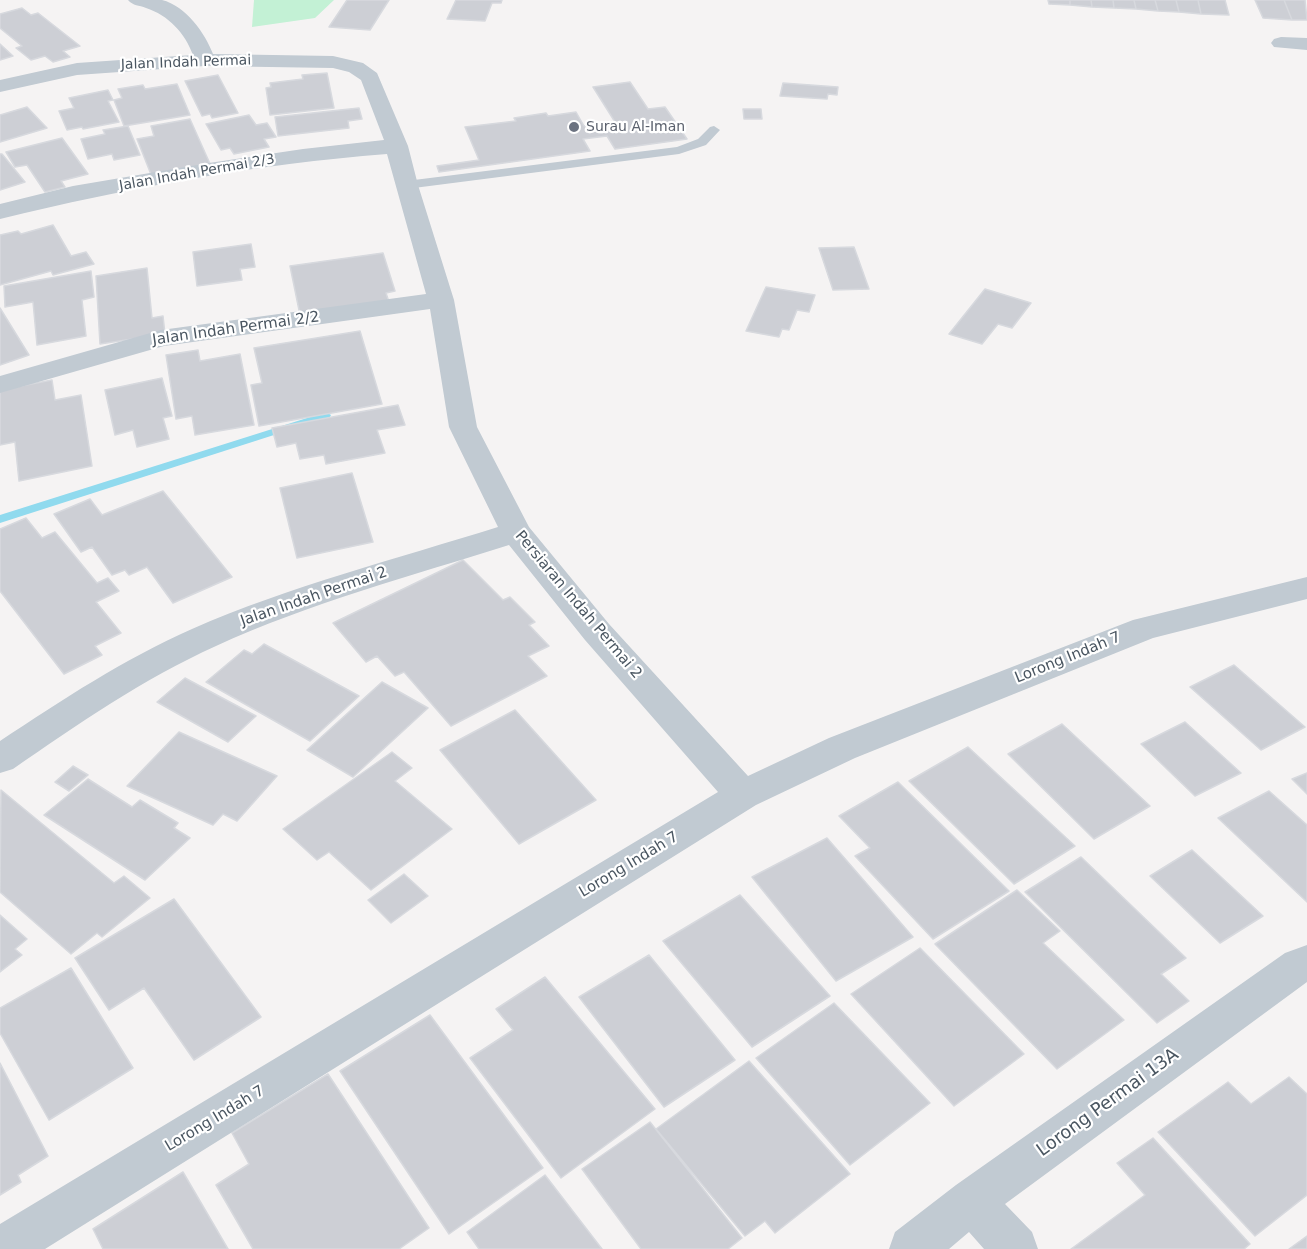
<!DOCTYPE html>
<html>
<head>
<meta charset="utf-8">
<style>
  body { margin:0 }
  canvas { display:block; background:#f5f3f3 }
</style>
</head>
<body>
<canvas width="1307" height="1249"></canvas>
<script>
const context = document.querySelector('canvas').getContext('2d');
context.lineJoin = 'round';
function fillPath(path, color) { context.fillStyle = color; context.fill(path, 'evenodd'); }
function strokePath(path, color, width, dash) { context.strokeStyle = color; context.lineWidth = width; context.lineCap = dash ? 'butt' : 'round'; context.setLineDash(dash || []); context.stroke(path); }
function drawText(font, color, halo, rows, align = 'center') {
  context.font = font + ' "DejaVu Sans",sans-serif'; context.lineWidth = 4.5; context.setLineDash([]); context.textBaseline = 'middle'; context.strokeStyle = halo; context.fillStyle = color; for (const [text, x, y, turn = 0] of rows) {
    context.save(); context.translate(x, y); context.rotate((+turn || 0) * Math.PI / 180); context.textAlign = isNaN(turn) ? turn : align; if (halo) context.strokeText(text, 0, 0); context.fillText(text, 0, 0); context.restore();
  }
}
fillPath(new Path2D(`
  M 254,0 L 334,0 L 315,18 L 252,27 Z`), '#c3f1d5');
fillPath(new Path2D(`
  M 326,412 L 331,415 L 330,417 L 0,523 L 0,515 Z`), '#90daee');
const building = new Path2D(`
  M 347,0 L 389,0 L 370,30 L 329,27 Z
  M 456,0 L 502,0 L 501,3 L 492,3 L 485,21 L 447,19 Z
  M 1048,0 L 1070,0 L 1070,5 L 1049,4 Z
  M 1070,0 L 1091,0 L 1092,7 L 1070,5 Z
  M 1091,0 L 1113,0 L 1114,8 L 1092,7 Z
  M 1113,0 L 1134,0 L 1136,9 L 1114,8 Z
  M 1134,0 L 1155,0 L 1158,11 L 1136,9 Z
  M 1155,0 L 1176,0 L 1179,12 L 1158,11 Z
  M 1176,0 L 1198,0 L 1201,14 L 1179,12 Z
  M 1198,0 L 1225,0 L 1229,15 L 1201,14 Z
  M 1255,0 L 1284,0 L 1292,20 L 1263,18 Z
  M 1284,0 L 1305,0 L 1307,20 L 1292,20 Z
  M 22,8 L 31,15 L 38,13 L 80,46 L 63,51 L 70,57 L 53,62 L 45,56 L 31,60 L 16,48 L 22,46 L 0,28 L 0,14 Z
  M 0,44 L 13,56 L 0,60 Z
  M 327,73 L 334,108 L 270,115 L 266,88 L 271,87 L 270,83 L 303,79 L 302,75 Z
  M 218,75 L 238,113 L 212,118 L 210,114 L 202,116 L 185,81 Z
  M 630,82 L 648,109 L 665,107 L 687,139 L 615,149 L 607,136 L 583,139 L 590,151 L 439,172 L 437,166 L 479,160 L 465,127 L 516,121 L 514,118 L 546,113 L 548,116 L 576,112 L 584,126 L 615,122 L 593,87 Z
  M 783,83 L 838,87 L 837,95 L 828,94 L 827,99 L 780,96 Z
  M 177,84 L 190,115 L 124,126 L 114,100 L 122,98 L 118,89 L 143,85 L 145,89 Z
  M 108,90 L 113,100 L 108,101 L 119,122 L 83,129 L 82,127 L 67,130 L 59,111 L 74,108 L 69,98 Z
  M 27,107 L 47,128 L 0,142 L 0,115 Z
  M 359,108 L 362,119 L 348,121 L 349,128 L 278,136 L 275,117 Z
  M 743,109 L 761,109 L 762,119 L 744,119 Z
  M 249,115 L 256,125 L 267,123 L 276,137 L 264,139 L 269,147 L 234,154 L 230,148 L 221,150 L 206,124 Z
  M 190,119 L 211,166 L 152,177 L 137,139 L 154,136 L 151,126 Z
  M 128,126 L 140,155 L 114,160 L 112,154 L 88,159 L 81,139 L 105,134 L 103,130 Z
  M 62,138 L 88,174 L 61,181 L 65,187 L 45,192 L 27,165 L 15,167 L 6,152 Z
  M 0,154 L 2,154 L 25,182 L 0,190 Z
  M 53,225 L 71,256 L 86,252 L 94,264 L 53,275 L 51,271 L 0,285 L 0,235 L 18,231 L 21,234 Z
  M 251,244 L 255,267 L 240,269 L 242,280 L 197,286 L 193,252 Z
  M 854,247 L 869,289 L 833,290 L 819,248 Z
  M 383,253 L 395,291 L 386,293 L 389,302 L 300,315 L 290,266 Z
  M 147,268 L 152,318 L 163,316 L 165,334 L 100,344 L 96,276 Z
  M 91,271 L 94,297 L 82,300 L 86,336 L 37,345 L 33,302 L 5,307 L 4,286 Z
  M 766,287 L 815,295 L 809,312 L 797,310 L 789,330 L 782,329 L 779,337 L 746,331 Z
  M 985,289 L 1031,303 L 1012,328 L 998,324 L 982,344 L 949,334 Z
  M 0,308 L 29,355 L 0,365 Z
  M 360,331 L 382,404 L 259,426 L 251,385 L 262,383 L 254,348 Z
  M 198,350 L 200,361 L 240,354 L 254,425 L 195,435 L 192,416 L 176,419 L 166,355 Z
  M 162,378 L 172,416 L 163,418 L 169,439 L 137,447 L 133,430 L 115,435 L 105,390 Z
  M 52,380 L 55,400 L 81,395 L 92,466 L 19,481 L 15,442 L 0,445 L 0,390 Z
  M 398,405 L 405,425 L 377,430 L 385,453 L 326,464 L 324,455 L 300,459 L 296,443 L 277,447 L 272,428 Z
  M 352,473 L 373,542 L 297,558 L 280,488 Z
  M 163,491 L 232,577 L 173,603 L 147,567 L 129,575 L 125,570 L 112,575 L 92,547 L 81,552 L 54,514 L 90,499 L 102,515 Z
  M 26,518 L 42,538 L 55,532 L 97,583 L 108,578 L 119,591 L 96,602 L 121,633 L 95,646 L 102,655 L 64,674 L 0,591 L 0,529 Z
  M 463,560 L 503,600 L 510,597 L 535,622 L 529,625 L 549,646 L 528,656 L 547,676 L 451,726 L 404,672 L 395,676 L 377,656 L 366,662 L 333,623 Z
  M 264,644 L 359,696 L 310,741 L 206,682 L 244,650 L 252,654 Z
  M 1234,665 L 1305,727 L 1261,750 L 1190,687 Z
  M 185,678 L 256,716 L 228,742 L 157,702 Z
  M 382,682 L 428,708 L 353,777 L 307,750 Z
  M 515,710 L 596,800 L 519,844 L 440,750 Z
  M 1185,722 L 1241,773 L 1195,796 L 1141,744 Z
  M 1062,724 L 1150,806 L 1094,839 L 1008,754 Z
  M 179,732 L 277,776 L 237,821 L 223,814 L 213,825 L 127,786 Z
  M 968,747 L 1075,846 L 1014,884 L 909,781 Z
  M 392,752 L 412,768 L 395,781 L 452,829 L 371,890 L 329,852 L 317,860 L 283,829 Z
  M 73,766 L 88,775 L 69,791 L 55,782 Z
  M 1307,773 L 1307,794 L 1292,779 Z
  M 88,779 L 132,807 L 140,800 L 178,823 L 174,828 L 190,838 L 145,880 L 44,815 Z
  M 898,782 L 1009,891 L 933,939 L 855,856 L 870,848 L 839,816 Z
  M 1,790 L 114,883 L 124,876 L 150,898 L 102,937 L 97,933 L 71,954 L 0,892 Z
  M 1269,791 L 1307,825 L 1307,902 L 1218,818 Z
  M 827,838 L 913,937 L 836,981 L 752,877 Z
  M 1192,850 L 1263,916 L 1220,943 L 1150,876 Z
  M 1081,857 L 1186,958 L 1161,974 L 1189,1001 L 1157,1023 L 1025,892 Z
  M 404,874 L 428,896 L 391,923 L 368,900 Z
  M 1017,890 L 1060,931 L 1043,943 L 1124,1020 L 1057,1069 L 935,944 Z
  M 740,895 L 830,996 L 752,1047 L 663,941 Z
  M 174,899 L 261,1017 L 194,1060 L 144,988 L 109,1010 L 75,958 Z
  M 0,915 L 27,939 L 15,949 L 22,955 L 0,972 Z
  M 920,948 L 1024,1054 L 954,1106 L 851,994 Z
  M 649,955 L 735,1060 L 664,1107 L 579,997 Z
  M 71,968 L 133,1068 L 49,1120 L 0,1033 L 0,1008 Z
  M 545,977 L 655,1109 L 561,1178 L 470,1058 L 513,1030 L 496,1009 Z
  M 834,1003 L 930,1103 L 850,1165 L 756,1058 Z
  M 430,1015 L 543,1168 L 449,1234 L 340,1071 Z
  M 749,1061 L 850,1174 L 775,1233 L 765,1221 L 745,1236 L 656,1129 Z
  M 0,1063 L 48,1156 L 18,1175 L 21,1182 L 0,1195 Z
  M 328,1074 L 429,1228 L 399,1249 L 253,1249 L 216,1185 L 249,1164 L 232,1133 Z
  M 1289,1077 L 1307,1094 L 1307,1195 L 1255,1236 L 1158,1132 L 1228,1082 L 1251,1104 Z
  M 650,1122 L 742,1238 L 728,1249 L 641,1249 L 582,1169 Z
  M 1153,1138 L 1250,1244 L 1244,1249 L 1071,1249 L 1145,1195 L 1117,1163 Z
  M 183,1172 L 228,1249 L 103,1249 L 93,1229 Z
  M 545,1175 L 602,1249 L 479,1249 L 467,1232 Z
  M 1307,1236 L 1307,1249 L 1289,1249 Z`);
fillPath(building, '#cdcfd5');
strokePath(building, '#d7d9de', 1.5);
fillPath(new Path2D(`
  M 714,126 L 720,130 L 706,145 L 679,154 L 406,189 L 400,185 L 406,181 L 677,147 L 698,139 L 710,127 Z`), '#c1cad2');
fillPath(new Path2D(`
  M 128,0 C 139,0 152,0 162,0 C 186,6 205,33 213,54 L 333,56 L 363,63 L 377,73 L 408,146 L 418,185 L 454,300 L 477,427 L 529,527 L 609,624 L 748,776 L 829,738 L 1133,620 L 1307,577 L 1307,599 L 1153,638 L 855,758 L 756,805 L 45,1249 L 0,1249 L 0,1224 L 718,792 L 585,640 L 509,545 C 411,576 310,603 216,646 C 143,679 78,724 13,769 L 0,773 L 0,741 C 62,700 124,659 192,629 C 290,586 396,559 498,527 L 449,427 L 430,309 L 164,346 L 0,393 L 0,376 L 161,330 L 426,294 L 387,154 C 257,164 127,188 0,219 L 0,204 L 73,186 L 209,163 L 303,149 L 384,140 L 361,80 L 349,72 L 333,68 L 205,66 L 77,75 L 0,92 L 0,80 L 77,63 L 193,55 C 185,33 168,15 146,8 C 139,5 133,6 128,0 Z
  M 1281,37 L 1307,38 L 1307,50 L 1274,47 L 1271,43 L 1274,39 Z
  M 1307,945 L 1307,982 L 1005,1204 L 1032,1232 L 1038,1249 L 984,1249 L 969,1232 L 949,1249 L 889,1249 L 895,1232 L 956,1185 L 1285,953 Z`), '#c1cad2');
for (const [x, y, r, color] of [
  [574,127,6,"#6b7280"]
]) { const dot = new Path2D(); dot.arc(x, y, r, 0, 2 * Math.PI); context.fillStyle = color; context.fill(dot); strokePath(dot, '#fff', 2); }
drawText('14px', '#4a5661', '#fff', [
  ["Jalan Indah Permai",186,63,-2],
  ["Jalan Indah Permai 2/3",197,173,-10]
]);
drawText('14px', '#5b616d', '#fff', [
  ["Surau Al-Iman",586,127]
], 'left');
drawText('15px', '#4a5661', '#fff', [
  ["Jalan Indah Permai 2/2",236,329,-8],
  ["Jalan Indah Permai 2",314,597,-19],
  ["Persiaran Indah Permai 2",578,605,50],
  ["Lorong Indah 7",1068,658,-22],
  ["Lorong Indah 7",629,865,-31],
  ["Lorong Indah 7",215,1119,-31]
]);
drawText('18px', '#4a5661', '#fff', [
  ["Lorong Permai 13A",1108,1103,-36]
]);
</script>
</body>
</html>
